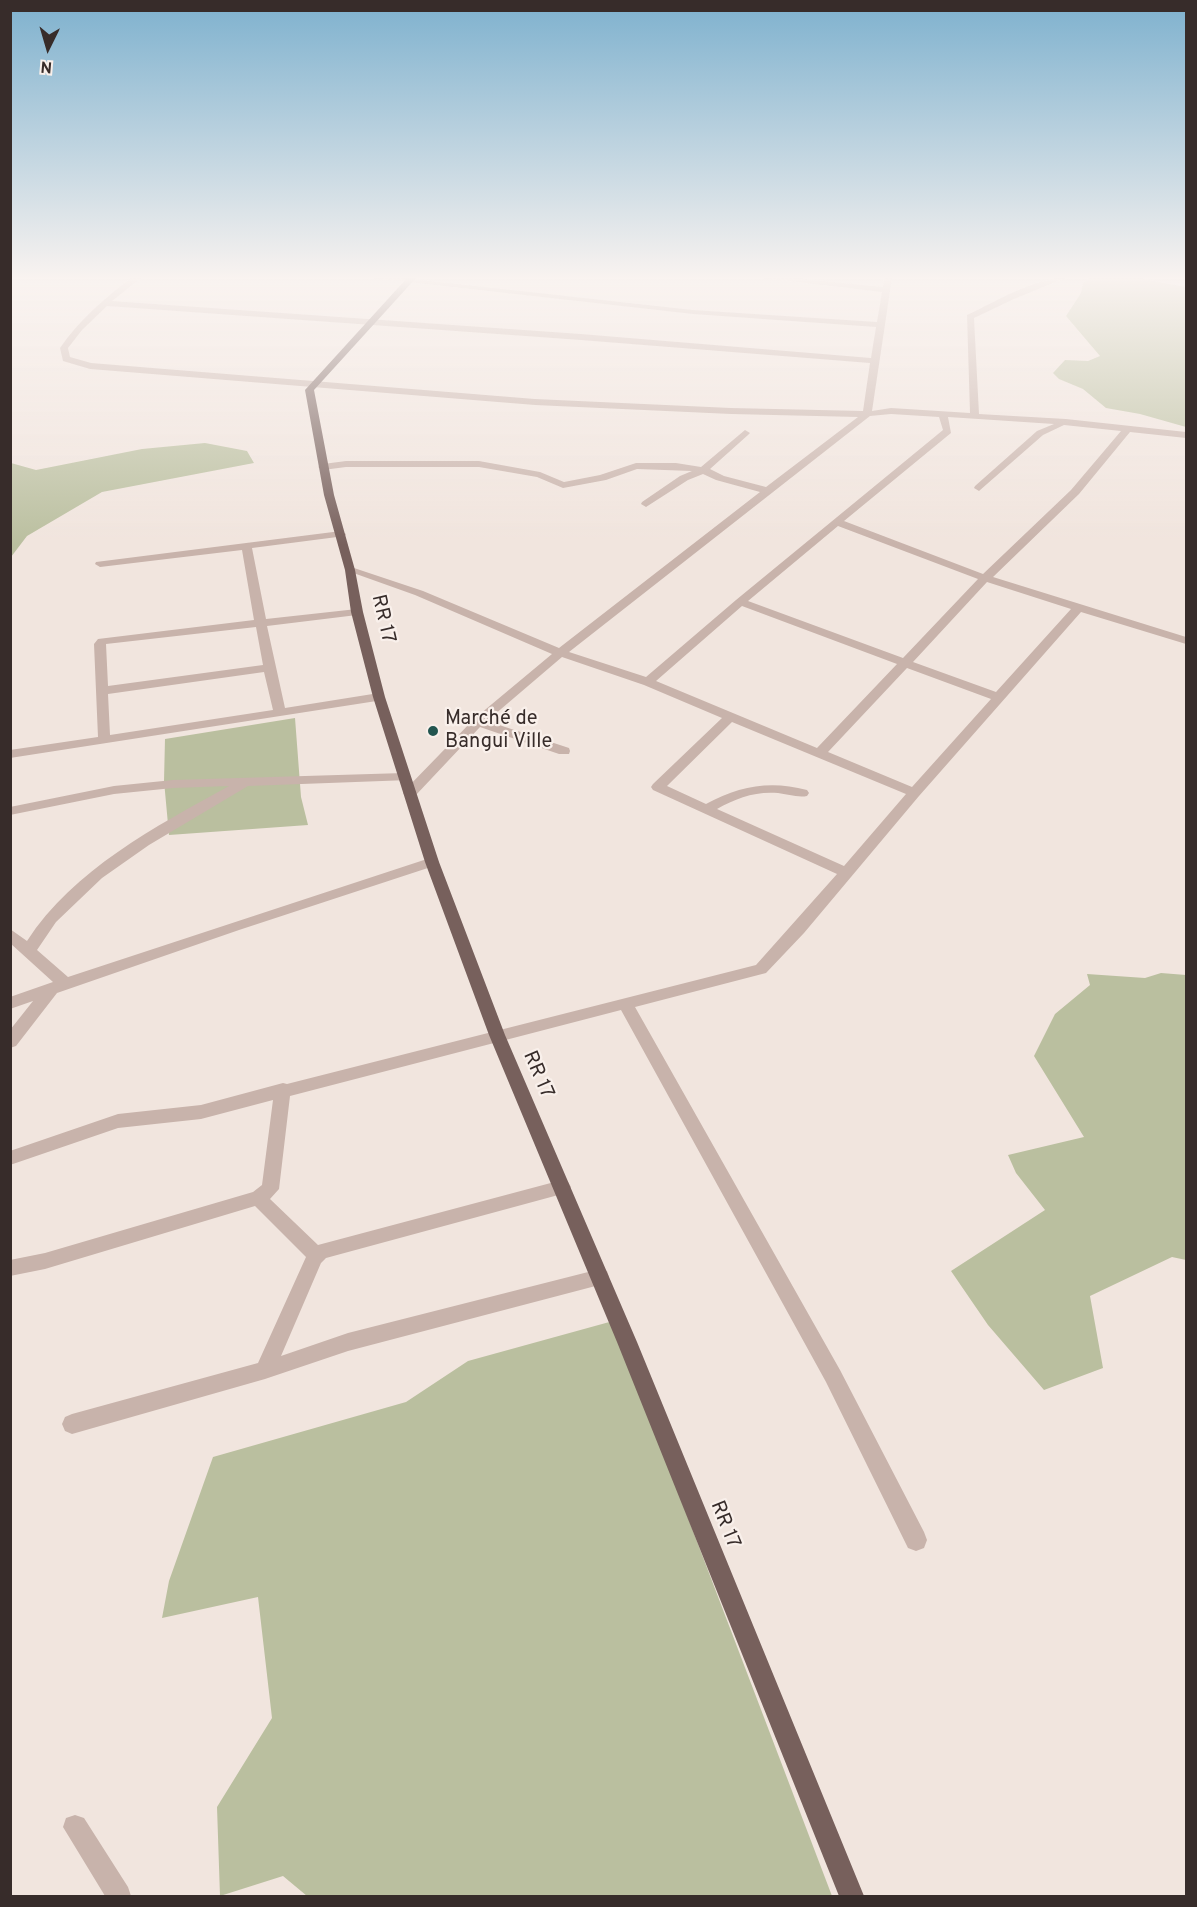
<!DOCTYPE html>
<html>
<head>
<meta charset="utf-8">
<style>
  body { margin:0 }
  #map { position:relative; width:1197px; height:1907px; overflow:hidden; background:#f1e5de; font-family:Overpass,sans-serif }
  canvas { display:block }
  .frame { position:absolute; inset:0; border:12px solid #372c2a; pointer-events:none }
  .north { position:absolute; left:18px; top:18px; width:60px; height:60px; -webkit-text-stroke:4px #f9f0eb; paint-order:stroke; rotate:185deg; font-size:16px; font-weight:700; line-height:24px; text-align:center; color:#372c2a }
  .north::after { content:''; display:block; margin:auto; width:21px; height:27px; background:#372c2a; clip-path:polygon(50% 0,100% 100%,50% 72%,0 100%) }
</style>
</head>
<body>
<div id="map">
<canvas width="1197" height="1907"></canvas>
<div class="frame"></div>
<div class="north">N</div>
</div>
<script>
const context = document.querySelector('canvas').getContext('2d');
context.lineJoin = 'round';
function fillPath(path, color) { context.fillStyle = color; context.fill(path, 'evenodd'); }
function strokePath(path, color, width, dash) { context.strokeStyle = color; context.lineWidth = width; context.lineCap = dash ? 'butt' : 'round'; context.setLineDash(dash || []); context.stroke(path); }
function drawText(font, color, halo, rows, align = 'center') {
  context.font = font + ' Overpass,sans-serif'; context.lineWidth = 4.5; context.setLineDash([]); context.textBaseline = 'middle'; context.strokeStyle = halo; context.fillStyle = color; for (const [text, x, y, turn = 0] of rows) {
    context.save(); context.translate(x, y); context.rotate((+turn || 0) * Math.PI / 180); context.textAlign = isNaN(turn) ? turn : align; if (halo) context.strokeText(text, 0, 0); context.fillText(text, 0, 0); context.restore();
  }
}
fillPath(new Path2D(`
  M 1138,278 L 1186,287 L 1186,427 L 1140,414 L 1106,408 L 1083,389 L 1059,379 L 1053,373 L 1065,360 L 1088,361 L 1100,356 L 1066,316 L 1081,293 L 1083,283 L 1090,278 Z
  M 205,443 L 247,451 L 254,463 L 102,492 L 27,536 L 11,557 L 11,463 L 36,470 L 142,449 Z
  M 295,718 L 301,797 L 308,825 L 169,835 L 164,781 L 165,739 Z
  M 1161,973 L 1186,975 L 1186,1260 L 1172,1257 L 1090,1296 L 1103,1368 L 1044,1390 L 988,1325 L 951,1271 L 1045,1210 L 1016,1173 L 1008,1155 L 1084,1137 L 1034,1056 L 1055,1014 L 1090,985 L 1087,974 L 1145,978 Z
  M 613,1321 L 832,1896 L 307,1896 L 283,1876 L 220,1896 L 217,1807 L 272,1718 L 258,1597 L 162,1618 L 169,1581 L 213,1457 L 406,1402 L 468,1361 Z`), '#babf9f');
fillPath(new Path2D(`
  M 131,278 L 141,278 L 112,301 L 581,334 L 871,358 L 876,327 L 693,314 L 373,278 L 403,278 L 693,310 L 877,322 L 882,292 L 763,278 L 794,278 L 883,287 L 884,278 L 892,278 L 872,411 L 891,408 L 970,413 L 967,315 C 995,302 1034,278 1065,278 L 1014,299 L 974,318 L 979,414 L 1066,419 L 1186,432 L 1186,438 L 1130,432 L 1079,494 L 993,577 L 1186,637 L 1186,644 L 1081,612 L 919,796 L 804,933 L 766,973 L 635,1007 L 840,1370 L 924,1532 L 927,1540 L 924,1548 L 916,1551 L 908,1548 L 826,1382 L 621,1010 L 290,1096 L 279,1189 L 270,1199 L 318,1245 L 562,1180 L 568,1182 L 571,1187 L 568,1192 L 562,1194 L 326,1258 L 321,1263 L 281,1356 L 348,1333 L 600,1269 L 607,1271 L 609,1277 L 607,1283 L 348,1351 L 265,1379 L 72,1434 L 65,1431 L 62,1424 L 65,1417 L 72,1414 L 258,1363 L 306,1257 L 255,1206 L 45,1269 L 10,1276 L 10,1260 L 45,1253 L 253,1192 L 262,1185 L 273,1100 L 201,1119 L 118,1128 L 10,1165 L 10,1151 L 118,1114 L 201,1105 L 283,1083 L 287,1084 L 756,965 L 837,874 L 653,790 L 651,787 L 653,784 L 722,718 L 644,685 L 562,657 L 487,721 L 569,748 L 570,751 L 569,754 L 559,754 L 480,727 L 415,796 L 405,796 L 403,793 L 405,790 L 474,719 L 552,654 L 415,595 L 345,570 L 350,567 L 354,568 L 423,591 L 559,648 L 760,492 L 716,480 L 703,474 L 688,480 L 646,507 L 641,504 L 642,502 L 680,476 L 692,471 L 637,469 L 606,480 L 563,488 L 537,477 L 479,467 L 346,467 L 323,470 L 318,467 L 323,464 L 346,461 L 479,461 L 540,472 L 564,482 L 600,475 L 636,463 L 676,463 L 701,467 L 745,430 L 750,433 L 748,435 L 710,469 L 724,476 L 766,487 L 858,417 L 731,414 L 535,405 L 90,369 L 63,361 L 60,348 C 80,319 104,299 131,278 ZM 107,306 L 581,340 L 870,363 L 863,411 L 731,408 L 535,399 L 91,363 L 70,357 L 68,348 L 82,330 ZM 891,414 L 939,417 L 943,430 L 736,600 L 646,677 L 569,652 L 870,416 ZM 948,417 L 1054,424 L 1037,431 L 975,486 L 974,488 L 979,491 L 1043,435 L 1064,425 L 1121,431 L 1071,490 L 983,574 L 844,521 L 951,433 ZM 838,526 L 978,579 L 903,658 L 748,601 ZM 987,582 L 1071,609 L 996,692 L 913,662 ZM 742,606 L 897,664 L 817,748 L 656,681 ZM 907,668 L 991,699 L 912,787 L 828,752 ZM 732,722 L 906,794 L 844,866 L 717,809 C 736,798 756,791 778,793 C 787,794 798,798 807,796 L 809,793 L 807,790 C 770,780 739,786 706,804 L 667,786 Z
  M 341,531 L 346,534 L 345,536 L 252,548 L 266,619 L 357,609 L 363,612 L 357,615 L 267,626 L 285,708 L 379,693 L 383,694 L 383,700 L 10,758 L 10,750 L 98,737 L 94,644 L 98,639 L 254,620 L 242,550 L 100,567 L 95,564 L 96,562 ZM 256,627 L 263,665 L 108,686 L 106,644 ZM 264,672 L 273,710 L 110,735 L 108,694 Z
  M 404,773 L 409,774 L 411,777 L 409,780 L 248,786 L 149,845 L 102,878 L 56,922 L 37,950 L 68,977 L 427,859 L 437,859 L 439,862 L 437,865 L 239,930 L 57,993 L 16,1046 L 10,1048 L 10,1030 L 33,1001 L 10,1009 L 10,997 L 53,982 L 10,943 L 10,929 L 27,941 C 74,869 155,827 229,786 L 173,788 L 114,794 L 10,815 L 10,807 L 114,786 L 173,780 Z
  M 75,1815 L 84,1818 L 128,1887 L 131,1896 L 105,1896 L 63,1827 L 66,1818 Z`), '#c8b3ab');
fillPath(new Path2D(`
  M 407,278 L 416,278 L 314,390 L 334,495 L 355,570 L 363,612 L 385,697 L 439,862 L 505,1035 L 637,1342 L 864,1896 L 839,1896 L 617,1342 L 489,1035 L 425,862 L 373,697 L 351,612 L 345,570 L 324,495 L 305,390 Z`), '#77605c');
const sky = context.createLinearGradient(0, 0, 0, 545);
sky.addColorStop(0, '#7eb1ce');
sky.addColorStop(0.51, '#f9f3f0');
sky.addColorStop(1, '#f9f3f000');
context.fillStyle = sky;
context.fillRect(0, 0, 1197, 545);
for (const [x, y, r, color] of [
  [433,731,6,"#22554f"]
]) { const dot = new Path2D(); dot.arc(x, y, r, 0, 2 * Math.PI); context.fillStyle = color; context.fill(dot); strokePath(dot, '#f9f0eb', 2); }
drawText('20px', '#372c2a', '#f9f0eb', [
  ["RR 17",382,619,77],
  ["RR 17",537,1075,67],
  ["RR 17",724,1525,68]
]);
drawText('20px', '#372c2a', '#f9f0eb', [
  ["Marché de",445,720],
  ["Bangui Ville",445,743]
], 'left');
</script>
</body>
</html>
